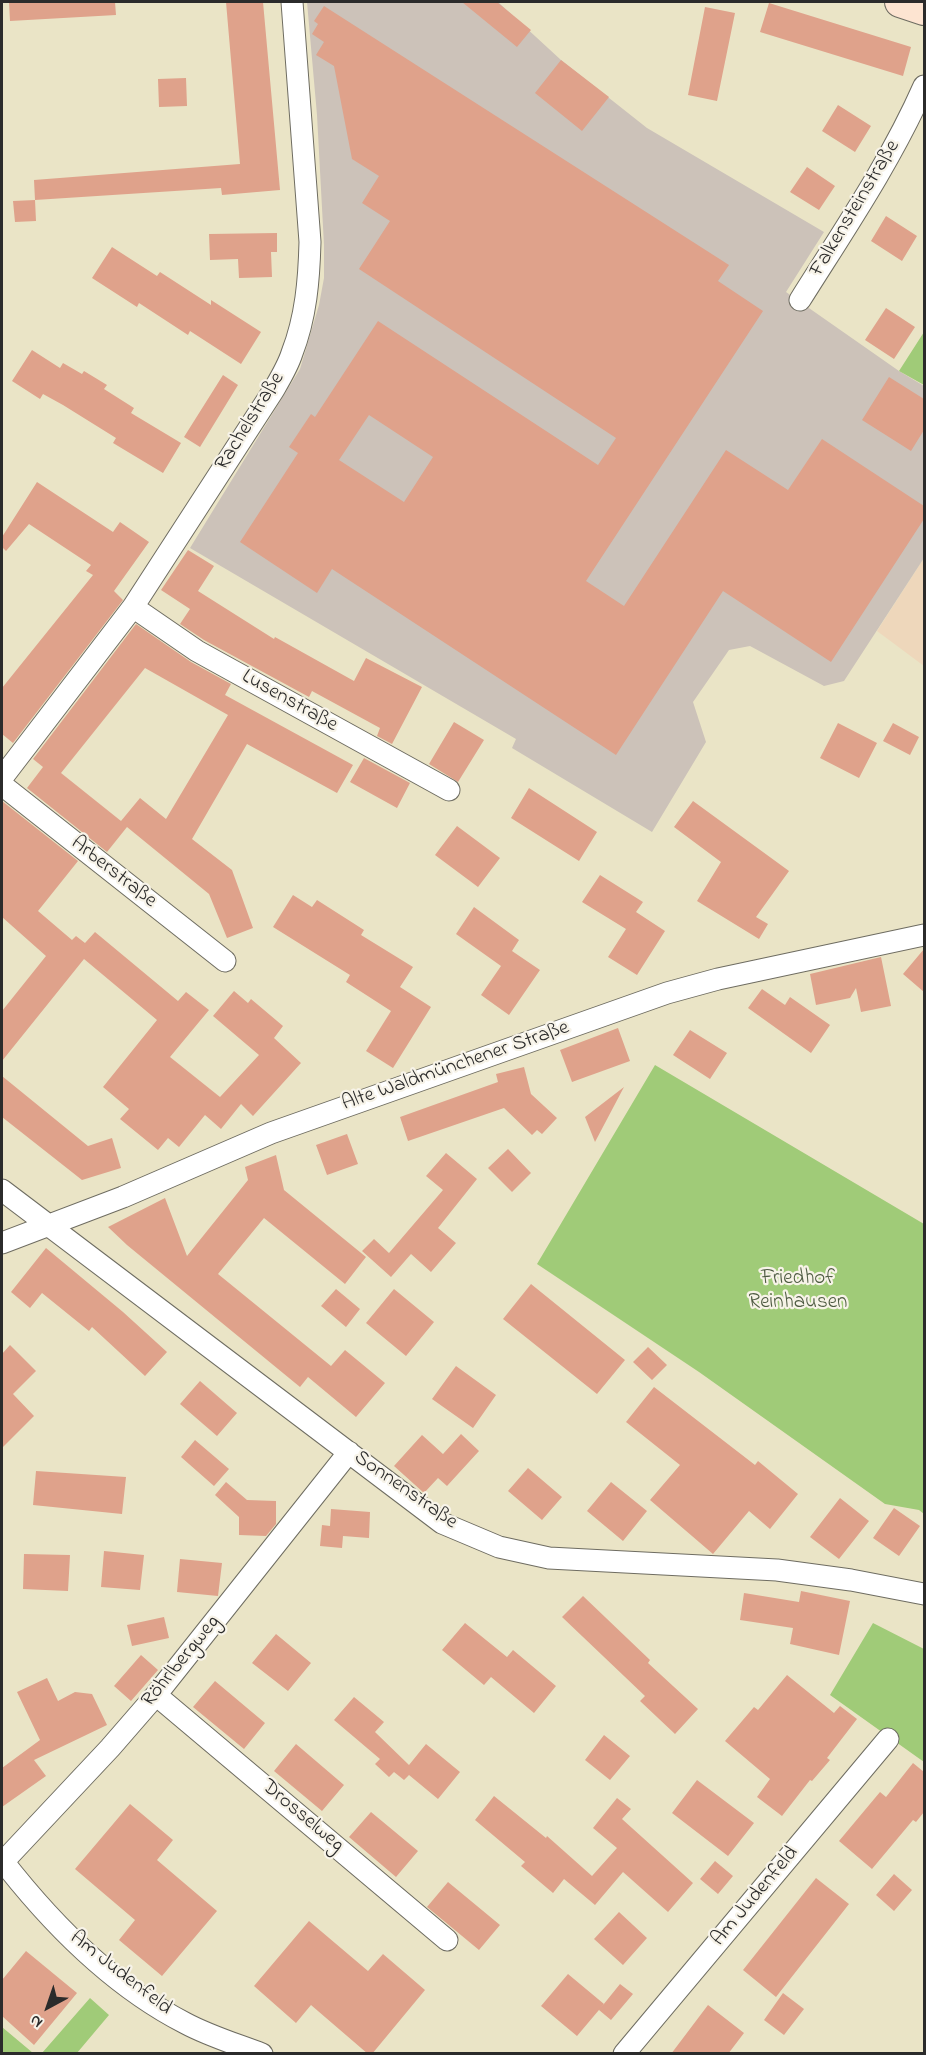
<!DOCTYPE html>
<html>
<head>
<meta charset="utf-8">
<style>
  body { margin:0 }
  #map { position:relative; width:926px; height:2055px; overflow:hidden; background:#eae4c6; font-family:"Indie Flower",sans-serif }
  canvas { display:block }
  .frame { position:absolute; inset:0; border:3px solid #2b2b2b; pointer-events:none }
  .north { position:absolute; left:18px; top:1977px; width:60px; height:60px; -webkit-text-stroke:4px #f7f3e8; paint-order:stroke; rotate:220deg; font-size:16px; font-weight:700; line-height:24px; text-align:center; color:#2b2b2b }
  .north::after { content:''; display:block; margin:auto; width:21px; height:27px; background:#2b2b2b; clip-path:polygon(50% 0,100% 100%,50% 72%,0 100%) }
</style>
</head>
<body>
<div id="map">
<canvas width="926" height="2055"></canvas>
<div class="frame"></div>
<div class="north">N</div>
</div>
<script>
const context = document.querySelector('canvas').getContext('2d');
context.lineJoin = 'round';
function fillPath(path, color) { context.fillStyle = color; context.fill(path, 'evenodd'); }
function strokePath(path, color, width, dash) { context.strokeStyle = color; context.lineWidth = width; context.lineCap = dash ? 'butt' : 'round'; context.setLineDash(dash || []); context.stroke(path); }
function drawText(font, color, halo, rows, align = 'center') {
  context.font = font + ' "Indie Flower",sans-serif'; context.lineWidth = 4.5; context.setLineDash([]); context.textBaseline = 'middle'; context.strokeStyle = halo; context.fillStyle = color; for (const [text, x, y, turn = 0] of rows) {
    context.save(); context.translate(x, y); context.rotate((+turn || 0) * Math.PI / 180); context.textAlign = isNaN(turn) ? turn : align; if (halo) context.strokeText(text, 0, 0); context.fillText(text, 0, 0); context.restore();
  }
}
fillPath(new Path2D(`
  M 924,558 L 924,666 L 877,631 Z`), '#eed7bb');
fillPath(new Path2D(`
  M 307,2 L 498,2 L 561,60 L 647,128 L 824,232 L 786,292 L 899,371 L 924,386 L 924,558 L 844,681 L 824,686 L 750,646 L 729,650 L 693,702 L 706,742 L 652,832 L 512,748 L 516,739 L 190,548 L 300,369 L 319,305 L 324,278 L 324,245 L 317,115 Z`), '#ccc2b9');
fillPath(new Path2D(`
  M 924,332 L 924,385 L 899,371 Z
  M 655,1065 L 924,1224 L 924,1514 L 919,1510 L 885,1504 L 699,1372 L 537,1264 Z
  M 873,1623 L 924,1649 L 924,1762 L 830,1695 Z
  M 90,1998 L 109,2015 L 77,2053 L 42,2053 Z
  M 2,2027 L 33,2053 L 2,2053 Z`), '#a0cb78');
fillPath(new Path2D(`
  M 9,2 L 115,2 L 116,15 L 10,21 Z
  M 226,2 L 263,2 L 280,190 L 222,195 L 221,188 L 35,200 L 34,180 L 240,164 Z
  M 462,2 L 497,2 L 531,30 L 517,47 Z
  M 769,3 L 911,47 L 903,76 L 760,32 Z
  M 324,6 L 729,265 L 718,281 L 763,311 L 586,581 L 624,606 L 726,450 L 788,490 L 822,439 L 924,506 L 924,519 L 831,662 L 723,591 L 616,755 L 332,569 L 317,593 L 240,542 L 298,453 L 289,447 L 311,414 L 315,417 L 378,321 L 598,465 L 616,438 L 359,269 L 390,221 L 362,203 L 379,176 L 352,159 L 334,66 L 316,55 L 324,42 L 312,34 L 318,24 L 314,21 ZM 369,415 L 433,457 L 404,502 L 339,460 Z
  M 705,7 L 735,13 L 717,101 L 688,95 Z
  M 561,60 L 609,97 L 582,131 L 535,93 Z
  M 186,78 L 187,106 L 159,107 L 158,79 Z
  M 838,105 L 871,126 L 855,152 L 822,131 Z
  M 807,167 L 835,186 L 819,210 L 790,192 Z
  M 35,200 L 36,221 L 15,222 L 13,201 Z
  M 886,216 L 917,236 L 902,261 L 871,241 Z
  M 277,233 L 277,252 L 271,252 L 272,277 L 239,278 L 238,259 L 210,260 L 209,234 Z
  M 112,247 L 157,276 L 160,272 L 211,305 L 211,300 L 261,332 L 241,364 L 190,331 L 188,335 L 139,303 L 137,307 L 92,278 Z
  M 886,308 L 915,327 L 894,359 L 865,340 Z
  M 32,350 L 60,368 L 63,363 L 82,374 L 84,371 L 107,385 L 104,389 L 134,408 L 131,413 L 181,443 L 163,473 L 113,443 L 116,438 L 63,405 L 43,394 L 40,399 L 12,381 Z
  M 223,375 L 238,385 L 200,447 L 184,437 Z
  M 889,377 L 924,399 L 924,430 L 911,451 L 862,420 Z
  M 37,482 L 113,532 L 120,522 L 149,542 L 114,591 L 123,600 L 13,743 L 2,734 L 2,688 L 93,575 L 86,571 L 91,565 L 29,524 L 6,551 L 2,547 L 2,537 Z
  M 188,550 L 214,566 L 198,591 L 274,639 L 275,637 L 354,681 L 366,658 L 422,687 L 392,744 L 377,736 L 380,728 L 312,691 L 309,697 L 204,640 L 180,624 L 190,609 L 161,590 Z
  M 136,624 L 191,662 L 231,684 L 225,695 L 353,765 L 337,793 L 247,744 L 192,839 L 232,870 L 253,928 L 227,938 L 209,894 L 127,827 L 107,852 L 27,788 L 43,767 L 33,759 ZM 145,668 L 228,715 L 166,819 L 140,798 L 121,821 L 61,773 Z
  M 454,722 L 484,740 L 458,782 L 429,764 Z
  M 838,723 L 877,743 L 859,778 L 820,758 Z
  M 893,723 L 919,737 L 910,755 L 883,741 Z
  M 364,758 L 410,783 L 397,808 L 350,782 Z
  M 529,788 L 597,832 L 579,861 L 511,818 Z
  M 2,801 L 78,861 L 38,911 L 72,940 L 76,936 L 85,943 L 95,932 L 178,1001 L 186,992 L 209,1010 L 170,1057 L 220,1097 L 259,1055 L 213,1016 L 234,991 L 248,1003 L 251,999 L 283,1026 L 274,1038 L 301,1063 L 253,1116 L 241,1104 L 221,1129 L 205,1115 L 179,1147 L 168,1138 L 158,1150 L 120,1119 L 129,1109 L 103,1087 L 157,1020 L 84,959 L 2,1061 L 2,1011 L 46,956 L 2,917 Z
  M 693,801 L 789,871 L 756,917 L 768,924 L 759,939 L 697,901 L 721,862 L 674,827 Z
  M 457,826 L 500,858 L 478,887 L 435,855 Z
  M 600,875 L 643,902 L 636,912 L 665,931 L 637,975 L 608,957 L 626,929 L 582,902 Z
  M 293,895 L 312,907 L 317,900 L 364,930 L 361,935 L 413,967 L 400,987 L 431,1007 L 393,1068 L 366,1051 L 391,1011 L 346,982 L 350,975 L 273,927 Z
  M 474,907 L 519,940 L 512,951 L 540,970 L 509,1015 L 481,995 L 501,966 L 456,934 Z
  M 924,949 L 924,992 L 903,974 Z
  M 881,957 L 891,1006 L 861,1012 L 856,988 L 850,998 L 816,1005 L 810,974 Z
  M 762,989 L 785,1005 L 790,997 L 830,1025 L 811,1053 L 748,1008 Z
  M 618,1028 L 630,1061 L 572,1082 L 560,1050 Z
  M 690,1030 L 727,1053 L 710,1079 L 673,1055 Z
  M 524,1067 L 531,1094 L 557,1118 L 542,1134 L 537,1130 L 532,1135 L 504,1108 L 408,1141 L 400,1117 L 498,1082 L 496,1074 Z
  M 2,1076 L 88,1146 L 112,1138 L 121,1168 L 82,1180 L 2,1117 Z
  M 624,1087 L 595,1142 L 585,1117 Z
  M 347,1134 L 358,1164 L 327,1175 L 316,1145 Z
  M 508,1149 L 531,1173 L 512,1192 L 488,1168 Z
  M 446,1153 L 477,1179 L 438,1228 L 456,1243 L 431,1272 L 411,1254 L 391,1277 L 362,1251 L 374,1239 L 389,1253 L 443,1190 L 426,1176 Z
  M 276,1155 L 284,1190 L 366,1257 L 345,1284 L 264,1218 L 218,1274 L 331,1366 L 345,1350 L 385,1383 L 356,1417 L 308,1377 L 300,1387 L 127,1245 L 108,1227 L 165,1198 L 187,1256 L 248,1180 L 245,1167 Z
  M 46,1248 L 123,1312 L 167,1352 L 145,1376 L 92,1327 L 89,1331 L 42,1293 L 30,1308 L 11,1292 Z
  M 531,1284 L 625,1360 L 597,1394 L 503,1319 Z
  M 336,1289 L 360,1309 L 346,1327 L 321,1306 Z
  M 394,1289 L 434,1322 L 406,1356 L 366,1323 Z
  M 10,1345 L 36,1371 L 13,1394 L 34,1416 L 2,1448 L 2,1354 Z
  M 648,1347 L 667,1365 L 652,1380 L 633,1362 Z
  M 456,1366 L 496,1395 L 473,1428 L 432,1399 Z
  M 200,1381 L 237,1413 L 217,1436 L 180,1404 Z
  M 654,1387 L 755,1465 L 758,1461 L 798,1494 L 770,1529 L 749,1511 L 713,1554 L 650,1500 L 680,1465 L 626,1422 Z
  M 461,1434 L 479,1451 L 447,1486 L 438,1478 L 424,1493 L 394,1466 L 422,1435 L 443,1454 Z
  M 195,1440 L 229,1469 L 214,1486 L 181,1457 Z
  M 528,1468 L 562,1497 L 542,1520 L 508,1491 Z
  M 36,1471 L 126,1477 L 122,1514 L 33,1505 Z
  M 226,1482 L 247,1500 L 276,1501 L 276,1524 L 266,1536 L 239,1535 L 239,1517 L 215,1495 Z
  M 611,1482 L 647,1511 L 623,1541 L 587,1511 Z
  M 840,1498 L 869,1521 L 839,1559 L 810,1537 Z
  M 894,1508 L 920,1526 L 899,1556 L 873,1538 Z
  M 331,1509 L 370,1512 L 369,1538 L 343,1536 L 342,1548 L 320,1546 L 322,1525 L 330,1526 Z
  M 104,1551 L 144,1555 L 140,1590 L 101,1587 Z
  M 24,1554 L 70,1555 L 68,1591 L 23,1589 Z
  M 180,1559 L 222,1563 L 218,1596 L 177,1592 Z
  M 801,1591 L 850,1601 L 839,1655 L 790,1644 L 793,1628 L 740,1620 L 744,1593 L 799,1602 Z
  M 583,1596 L 650,1660 L 648,1663 L 698,1709 L 675,1734 L 640,1701 L 645,1696 L 562,1617 Z
  M 164,1617 L 169,1638 L 132,1646 L 127,1625 Z
  M 465,1623 L 507,1657 L 513,1650 L 556,1686 L 534,1713 L 491,1677 L 484,1685 L 442,1650 Z
  M 276,1634 L 311,1663 L 288,1691 L 252,1663 Z
  M 141,1655 L 158,1670 L 131,1701 L 114,1686 Z
  M 787,1675 L 834,1713 L 840,1706 L 857,1719 L 827,1758 L 830,1760 L 812,1781 L 810,1780 L 782,1816 L 757,1797 L 770,1779 L 725,1741 L 754,1707 L 758,1710 Z
  M 47,1678 L 58,1701 L 75,1692 L 92,1694 L 107,1725 L 34,1760 L 46,1776 L 2,1807 L 2,1768 L 40,1740 L 17,1692 Z
  M 215,1681 L 265,1723 L 244,1749 L 193,1707 Z
  M 354,1697 L 384,1722 L 375,1732 L 409,1765 L 426,1744 L 460,1772 L 438,1799 L 409,1775 L 404,1780 L 394,1772 L 389,1777 L 375,1764 L 380,1759 L 334,1720 Z
  M 604,1735 L 630,1756 L 610,1780 L 585,1760 Z
  M 296,1744 L 344,1785 L 322,1811 L 274,1771 Z
  M 913,1763 L 924,1772 L 924,1812 L 916,1822 L 913,1820 L 872,1869 L 839,1841 L 880,1792 L 886,1797 Z
  M 697,1780 L 754,1823 L 728,1856 L 672,1813 Z
  M 494,1796 L 546,1838 L 547,1836 L 592,1876 L 617,1848 L 593,1828 L 617,1798 L 631,1809 L 622,1819 L 693,1883 L 668,1912 L 623,1872 L 595,1905 L 564,1879 L 553,1893 L 521,1866 L 525,1862 L 475,1820 Z
  M 130,1804 L 173,1840 L 157,1860 L 217,1911 L 162,1976 L 119,1940 L 135,1920 L 75,1869 Z
  M 371,1812 L 418,1851 L 396,1877 L 349,1837 Z
  M 715,1861 L 733,1876 L 718,1894 L 700,1879 Z
  M 894,1874 L 912,1890 L 894,1911 L 876,1895 Z
  M 816,1878 L 849,1904 L 776,1997 L 743,1970 Z
  M 448,1882 L 500,1925 L 479,1950 L 427,1907 Z
  M 619,1912 L 647,1938 L 623,1965 L 594,1939 Z
  M 309,1921 L 368,1971 L 383,1954 L 425,1990 L 372,2054 L 368,2054 L 311,2005 L 296,2023 L 254,1986 Z
  M 26,1951 L 77,1993 L 34,2045 L 2,2016 L 2,1980 Z
  M 568,1974 L 604,2004 L 577,2036 L 541,2006 Z
  M 620,1984 L 633,1994 L 611,2020 L 599,2010 Z
  M 783,1993 L 804,2009 L 784,2035 L 764,2020 Z
  M 708,2005 L 744,2033 L 728,2054 L 671,2054 Z`), '#dfa28b');
const street = new Path2D(`
  M 800,300 C 844,230 891,161 924,86
  M 133,607 L 197,651 L 449,790
  M 2,778 L 133,607 L 273,391 C 280,379 288,366 292,353 C 306,317 309,280 310,242 L 292,2
  M 2,785 L 225,961
  M 2,1190 L 442,1523 L 499,1547 L 549,1558 L 777,1570 L 851,1580 L 924,1594
  M 2,1243 L 123,1197 L 271,1133 L 667,993 L 718,979 L 924,935
  M 156,1695 L 447,1940
  M 2,1860 C 51,1923 113,1986 185,2023 C 209,2036 236,2044 262,2054
  M 3,1862 L 110,1748 L 156,1695 L 349,1452
  M 624,2054 L 888,1739`);
const secondary = new Path2D(`
  M 900,2 L 924,10`);
strokePath(street, '#6e6c61', 23);
strokePath(secondary, '#6e6c61', 32);
strokePath(street, '#fff', 21);
strokePath(secondary, '#fde4d1', 30);
drawText('21px', '#2b2b2b', '#f7f3e8', [
  ["Falkensteinstraße",856,209,-59],
  ["Rachelstraße",251,422,-58],
  ["Lusenstraße",289,702,29],
  ["Arberstraße",113,873,38],
  ["Alte Waldmünchener Straße",456,1067,-19],
  ["Sonnenstraße",405,1491,35],
  ["Röhrlbergweg",182,1662,-51],
  ["Drosselweg",302,1817,40],
  ["Am Judenfeld",756,1897,-50],
  ["Am Judenfeld",120,1974,38]
]);
drawText('21px', '#4e5b42', '#f7f3e8', [
  ["Friedhof",798,1280],
  ["Reinhausen",798,1304]
]);
</script>
</body>
</html>
